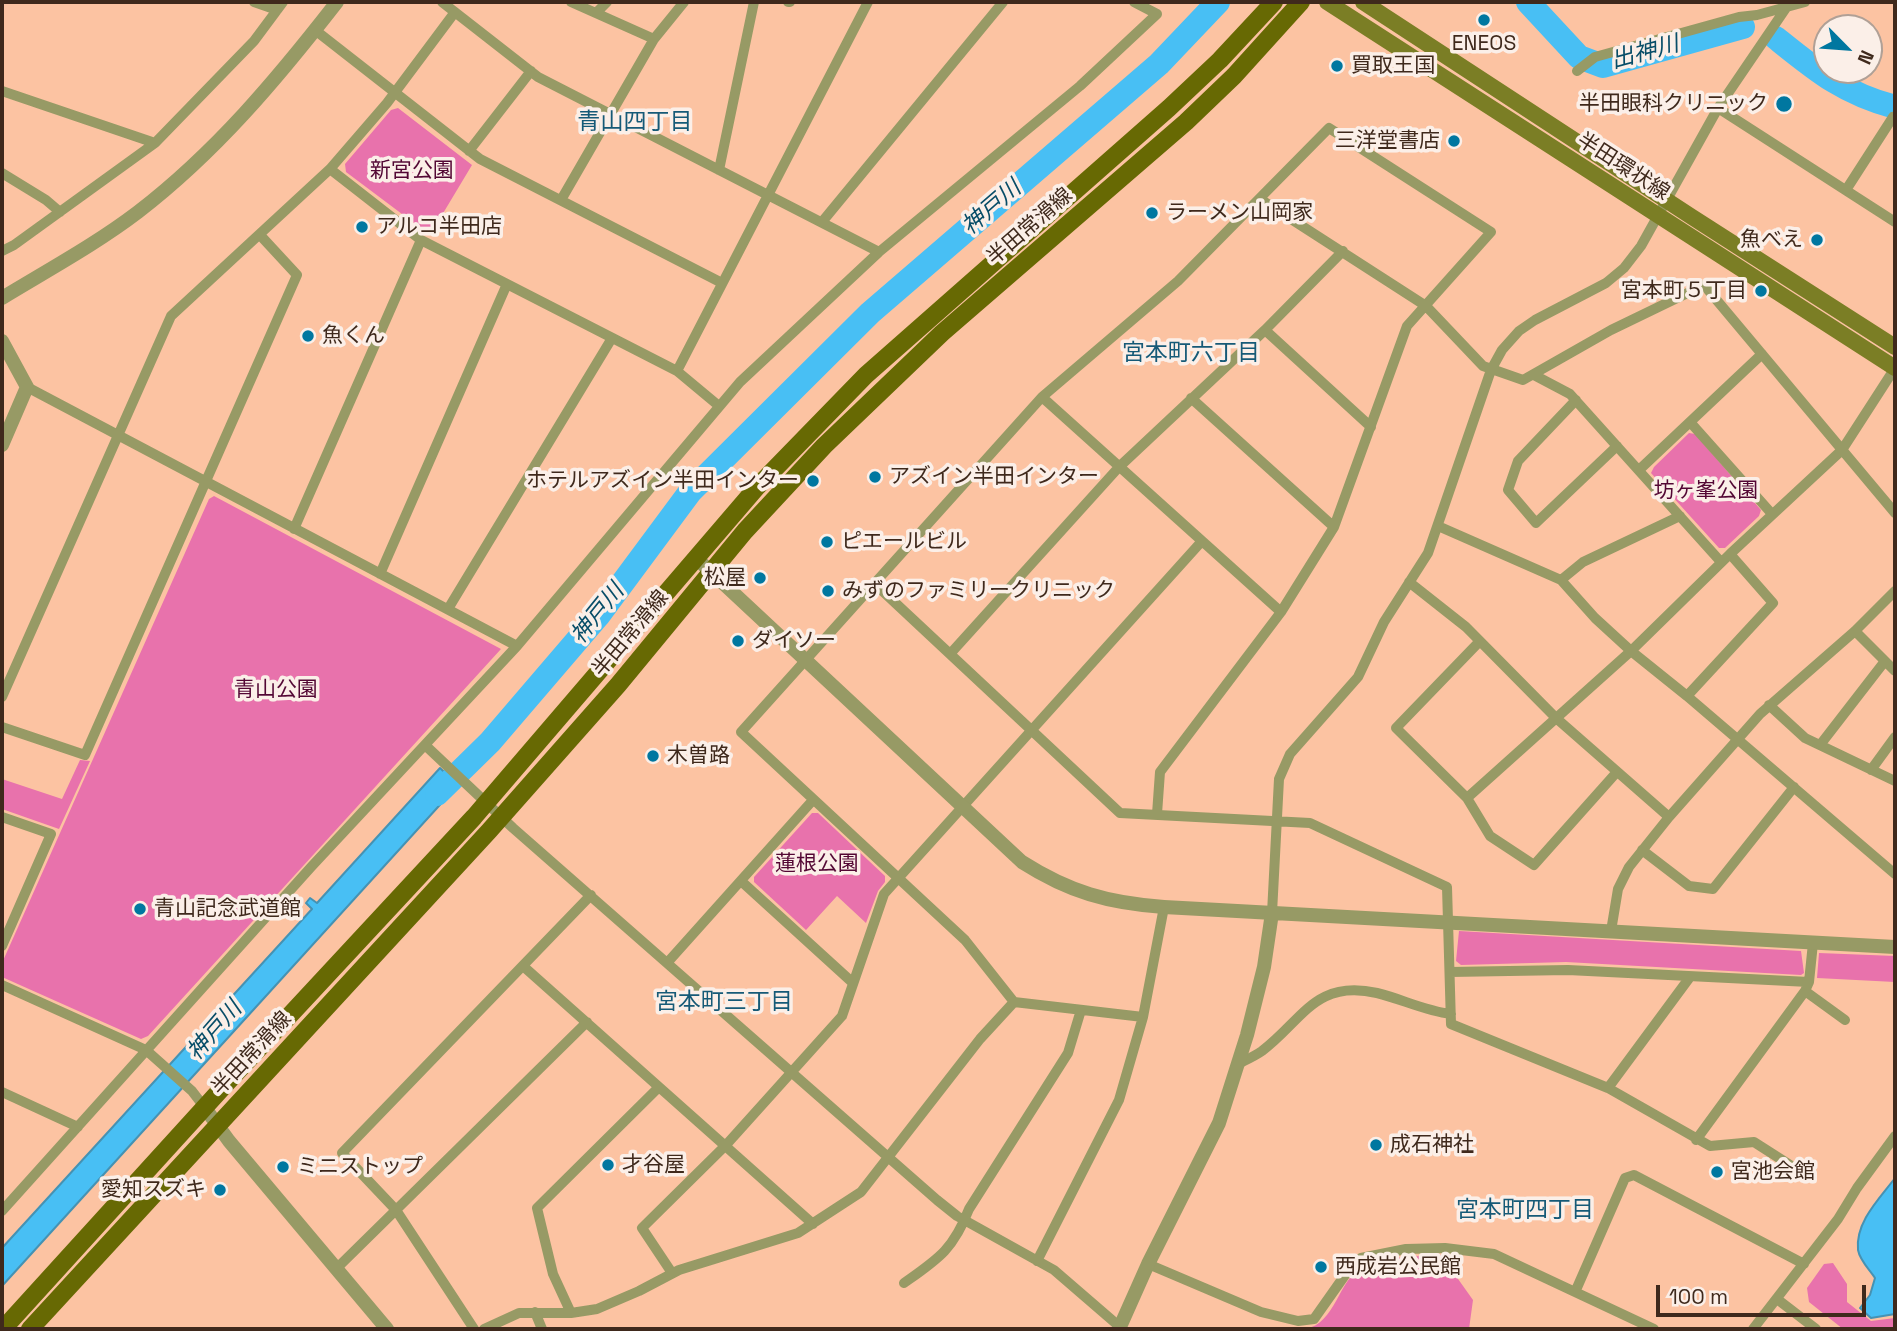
<!DOCTYPE html>
<html>
<head>
<meta charset="utf-8">
<style>
  body { margin:0 }
  #map { position:relative; width:1897px; height:1331px; overflow:hidden; background:#fcc3a2; font-family:"Space Grotesk",sans-serif }
  canvas { display:block }
  .frame { position:absolute; inset:0; border:4px solid #3f291c; pointer-events:none }
  .north { position:absolute; left:1813px; top:14px; width:70px; height:70px; box-sizing:border-box; background:#fbefe8; border:2px solid #b0a096; border-radius:50%; rotate:115deg; font-size:19px; font-weight:700; line-height:28px; text-align:center; color:#3f291c }
  .north::after { content:''; display:block; margin:auto; width:24px; height:32px; background:#0077a0; clip-path:polygon(50% 0,100% 100%,50% 72%,0 100%) }
  .scale { position:absolute; left:1656px; top:1285px; width:210px; height:32px; box-sizing:border-box; border:4px solid #3f291c; border-top:0; padding-left:9px; font-size:21px; line-height:24px; white-space:nowrap; color:#3f291c; -webkit-text-stroke:5px #fbefe8; paint-order:stroke }
</style>
</head>
<body>
<div id="map">
<canvas width="1897" height="1331"></canvas>
<div class="frame"></div>
<div class="north">N</div>
<div class="scale">100 m</div>
</div>
<script>
const context = document.querySelector('canvas').getContext('2d');
context.lineJoin = 'round';
function fillPath(path, color) { context.fillStyle = color; context.fill(path, 'evenodd'); }
function strokePath(path, color, width, dash) { context.strokeStyle = color; context.lineWidth = width; context.lineCap = dash ? 'butt' : 'round'; context.setLineDash(dash || []); context.stroke(path); }
function drawText(font, color, halo, rows, align = 'center') {
  context.font = font + ' "Space Grotesk","Noto Sans JP",sans-serif'; context.lineWidth = 7; context.setLineDash([]); context.textBaseline = 'middle'; context.strokeStyle = halo; context.fillStyle = color; for (const [text, x, y, turn = 0] of rows) {
    context.save(); context.translate(x, y); context.rotate((+turn || 0) * Math.PI / 180); context.textAlign = isNaN(turn) ? turn : align; if (halo) context.strokeText(text, 0, 0); context.fillText(text, 0, 0); context.restore();
  }
}
fillPath(new Path2D(`
  M 398,108 L 472,165 L 430,235 L 346,172 L 345,164 L 391,110 Z
  M 1689,433 L 1695,434 L 1761,510 L 1759,516 L 1725,548 L 1719,548 L 1651,473 L 1654,467 Z
  M 214,496 L 501,649 L 148,1036 L 141,1039 L 2,977 L 2,963 L 209,499 Z
  M 80,760 L 90,761 L 59,829 L 2,809 L 2,779 L 62,799 Z
  M 812,813 L 818,813 L 885,876 L 885,882 L 878,891 L 866,923 L 837,896 L 806,930 L 754,882 L 754,877 Z
  M 1459,931 L 1801,951 L 1804,973 L 1801,975 L 1566,962 L 1461,965 L 1456,961 Z
  M 1819,953 L 1895,956 L 1895,982 L 1817,978 Z
  M 1441,1255 L 1473,1300 L 1469,1329 L 1305,1329 C 1336,1324 1338,1279 1364,1265 C 1380,1257 1421,1256 1441,1255 Z
  M 1833,1263 L 1847,1284 L 1847,1302 L 1871,1321 L 1895,1318 L 1895,1329 L 1843,1329 L 1809,1302 L 1807,1288 L 1824,1264 Z`), '#e872ac');
const water = new Path2D(`
  M 440,768 L 458,785 L 2,1286 L 2,1248 L 312,909 L 306,903 L 310,898 L 317,903 Z
  M 1895,1178 L 1895,1314 L 1871,1318 L 1860,1308 L 1870,1295 L 1875,1278 C 1870,1270 1860,1261 1858,1250 C 1855,1222 1880,1198 1895,1178 Z`);
fillPath(water, '#48bff4');
strokePath(water, '#4592b3', 2);
strokePath(new Path2D(`
  M 1528,2 L 1579,57 L 1603,66 L 1743,27
  M 1776,38 C 1817,71 1843,93 1895,107
  M 437,794 L 490,742 L 598,616 L 690,492 L 870,313 L 1159,64 L 1218,2`), '#48bff4', 24);
strokePath(new Path2D(`
  M 254,2 L 277,10
  M 442,2 L 538,77 L 879,252
  M 571,2 L 654,39
  M 788,2 L 790,2
  M 596,13 L 607,2
  M 315,30 L 480,159 L 722,283
  M 1577,71 L 1595,57 L 1739,17 L 1757,15 L 1805,2
  M 2,91 L 155,143
  M 1718,108 L 1895,222
  M 469,151 L 531,71
  M 330,169 L 421,240 L 677,371 L 719,406
  M 719,170 L 754,2
  M 2,173 L 46,200 L 60,212
  M 1846,190 L 1893,117 L 1895,118
  M 1260,199 L 1426,306 L 1483,366 L 1523,380 L 1611,330 L 1704,285 L 1895,513
  M 561,200 L 654,39 L 684,2
  M 822,222 L 1003,2
  M 2,251 L 14,245 L 155,143 L 254,41 L 283,2
  M 1265,330 L 1371,427
  M 677,371 L 868,2
  M 1534,375 L 1570,394 L 1721,562
  M 27,387 L 517,646
  M 1042,397 L 1281,612
  M 1191,398 L 1334,527
  M 1576,400 L 1518,461 L 1508,490 L 1536,523 L 1617,446
  M 1690,422 L 1772,514
  M 1639,470 L 1762,354
  M 1438,526 L 1561,580 L 1595,618 L 1631,651 L 1687,696 L 1895,874
  M 294,529 L 421,240
  M 380,574 L 507,284
  M 1561,580 L 1583,562 L 1680,516
  M 1409,582 L 1466,627 L 1556,718 L 1669,817
  M 874,583 L 1120,813 L 1310,823 L 1447,887 L 1451,1024 L 1608,1088 L 1710,1146 L 1754,1142 L 1790,1165
  M 448,609 L 612,338
  M 1855,631 L 1895,671
  M 1480,641 L 1396,728 L 1467,798 L 1490,836 L 1534,865 L 1616,773
  M 950,654 L 1119,467 L 1265,330 L 1343,251
  M 1687,696 L 1773,603 L 1730,554
  M 2,697 L 171,316 L 330,169 L 387,103 L 455,12
  M 1769,705 L 1805,738 L 1895,781
  M 2,727 L 85,755 L 297,275 L 260,235
  M 425,745 L 513,828 L 937,1200 L 957,1216 L 1054,1270 L 1120,1327
  M 1820,745 L 1885,661
  M 1871,770 L 1895,737
  M 1467,798 L 1631,651 L 1730,554 L 1842,450 L 1895,368
  M 2,817 L 51,834 L 2,946
  M 1642,850 L 1689,886 L 1713,889 L 1794,787
  M 741,881 L 853,983
  M 1272,913 L 1279,779 L 1290,754 L 1358,677 L 1384,622 L 1428,553 L 1491,370 L 1502,350 L 1519,331 L 1535,320 L 1606,283 L 1624,268 L 1641,246 L 1718,108 L 1786,8
  M 1611,931 L 1618,889 L 1629,867 L 1669,817 L 1760,714 L 1855,631 L 1895,591
  M 667,963 L 813,800
  M 523,966 L 813,1224
  M 1450,972 L 1568,970 L 1809,982
  M 2,985 L 146,1050 L 192,1091 L 205,1108
  M 1805,991 L 1845,1020
  M 1014,1002 L 965,940 L 741,732 L 1042,397 L 1178,281 L 1329,128 L 1491,232 L 1407,326 L 1334,527 L 1281,612 L 1160,772 L 1157,814
  M 1238,1064 C 1246,1060 1255,1056 1262,1051 C 1303,1020 1315,979 1377,993 C 1402,999 1425,1011 1451,1014
  M 1608,1088 L 1690,977
  M 2,1092 L 78,1127
  M 1696,1140 L 1805,991 L 1809,982 L 1813,943
  M 2,1211 L 312,866 L 517,646 L 740,382 L 879,252 L 1080,86 L 1157,14 L 1134,2
  M 1037,1261 L 1119,1100 L 1143,1017 L 1164,907
  M 1148,1264 L 1261,1312 L 1298,1321 L 1314,1319 L 1350,1268 L 1361,1258 L 1406,1249 L 1445,1248 L 1494,1254 L 1654,1329
  M 337,1268 L 587,1022
  M 672,1273 L 642,1228 L 726,1145 L 842,1016 L 884,894 L 1202,541
  M 904,1283 C 938,1259 953,1250 969,1209 L 1068,1053 L 1081,1010
  M 1576,1290 L 1625,1178 L 1634,1175 L 1804,1264
  M 1777,1299 L 1816,1329
  M 535,1312 L 542,1329
  M 571,1313 L 553,1274 L 537,1208 L 659,1087
  M 474,1329 L 396,1210 L 342,1153 L 591,895
  M 484,1329 L 519,1313 L 571,1313 L 597,1309 L 639,1291 L 679,1270 L 798,1233 L 861,1192 L 980,1039 L 1014,1002 L 1143,1017
  M 1753,1329 L 1838,1219 L 1857,1188 L 1895,1136`), '#979a65', 10);
strokePath(new Path2D(`
  M 2,298 C 48,270 96,244 138,212 C 216,152 277,79 337,2
  M 2,341 L 27,387 L 2,445
  M 696,558 L 1022,862 C 1069,892 1108,903 1164,907 L 1895,947
  M 205,1108 L 229,1141 L 387,1329
  M 1119,1329 L 1148,1264 L 1219,1123 L 1247,1035 L 1264,967 L 1272,913`), '#979a65', 14);
strokePath(new Path2D(`
  M 1327,2 L 1895,368
  M 1363,2 L 1692,217 L 1895,347`), '#7b7e25', 16);
strokePath(new Path2D(`
  M 3,1329 L 224,1086 L 474,817 L 757,487 L 866,375 L 1169,108 L 1220,60 L 1274,2
  M 30,1329 L 489,831 L 618,685 L 745,531 L 824,446 L 942,333 L 1186,122 L 1234,76 L 1301,2`), '#676903', 18);
for (const [x, y, r, color] of [
  [1484,20,7,"#0077a0"],
  [1337,66,7,"#0077a0"],
  [1784,104,9,"#0077a0"],
  [1454,141,7,"#0077a0"],
  [1152,213,7,"#0077a0"],
  [362,227,7,"#0077a0"],
  [1817,240,7,"#0077a0"],
  [1761,291,7,"#0077a0"],
  [308,336,7,"#0077a0"],
  [875,477,7,"#0077a0"],
  [813,481,7,"#0077a0"],
  [827,542,7,"#0077a0"],
  [760,578,7,"#0077a0"],
  [828,591,7,"#0077a0"],
  [738,641,7,"#0077a0"],
  [653,756,7,"#0077a0"],
  [140,909,7,"#0077a0"],
  [1376,1145,7,"#0077a0"],
  [608,1165,7,"#0077a0"],
  [283,1167,7,"#0077a0"],
  [1717,1172,7,"#0077a0"],
  [220,1190,7,"#0077a0"],
  [1321,1267,7,"#0077a0"]
]) { const dot = new Path2D(); dot.arc(x, y, r, 0, 2 * Math.PI); context.fillStyle = color; context.fill(dot); strokePath(dot, '#fbefe8', 2.5); }
drawText('21px', '#3f291c', '#fbefe8', [
  ["ENEOS",1484,44,"center"],
  ["買取王国",1351,66],
  ["半田眼科クリニック",1768,104,"right"],
  ["三洋堂書店",1440,141,"right"],
  ["ラーメン山岡家",1166,213],
  ["アルコ半田店",376,227],
  ["魚べえ",1803,240,"right"],
  ["宮本町５丁目",1747,291,"right"],
  ["魚くん",322,336],
  ["アズイン半田インター",889,477],
  ["ホテルアズイン半田インター",799,481,"right"],
  ["ピエールビル",841,542],
  ["松屋",746,578,"right"],
  ["みずのファミリークリニック",842,591],
  ["ダイソー",752,641],
  ["木曽路",667,756],
  ["青山記念武道館",154,909],
  ["成石神社",1390,1145],
  ["才谷屋",622,1165],
  ["ミニストップ",297,1167],
  ["宮池会館",1731,1172],
  ["愛知スズキ",206,1190,"right"],
  ["西成岩公民館",1335,1267]
], 'left');
drawText('21px', '#3f291c', '#fbefe8', [
  ["半田環状線",1623,167,33],
  ["半田常滑線",1030,227,-41],
  ["半田常滑線",631,634,-50],
  ["半田常滑線",252,1054,-47]
]);
drawText('21px', '#530734', '#fbefe8', [
  ["新宮公園",412,171],
  ["坊ヶ峯公園",1706,491],
  ["青山公園",276,690],
  ["蓮根公園",817,864]
]);
drawText('italic 23px', '#084d68', '#fbefe8', [
  ["出神川",1645,53,-15],
  ["神戸川",992,208,-41],
  ["神戸川",598,614,-51],
  ["神戸川",215,1031,-49]
]);
drawText('23px', '#165a77', '#fbefe8', [
  ["青山四丁目",635,123],
  ["宮本町六丁目",1191,354],
  ["宮本町三丁目",724,1003],
  ["宮本町四丁目",1525,1211]
]);
</script>
</body>
</html>
